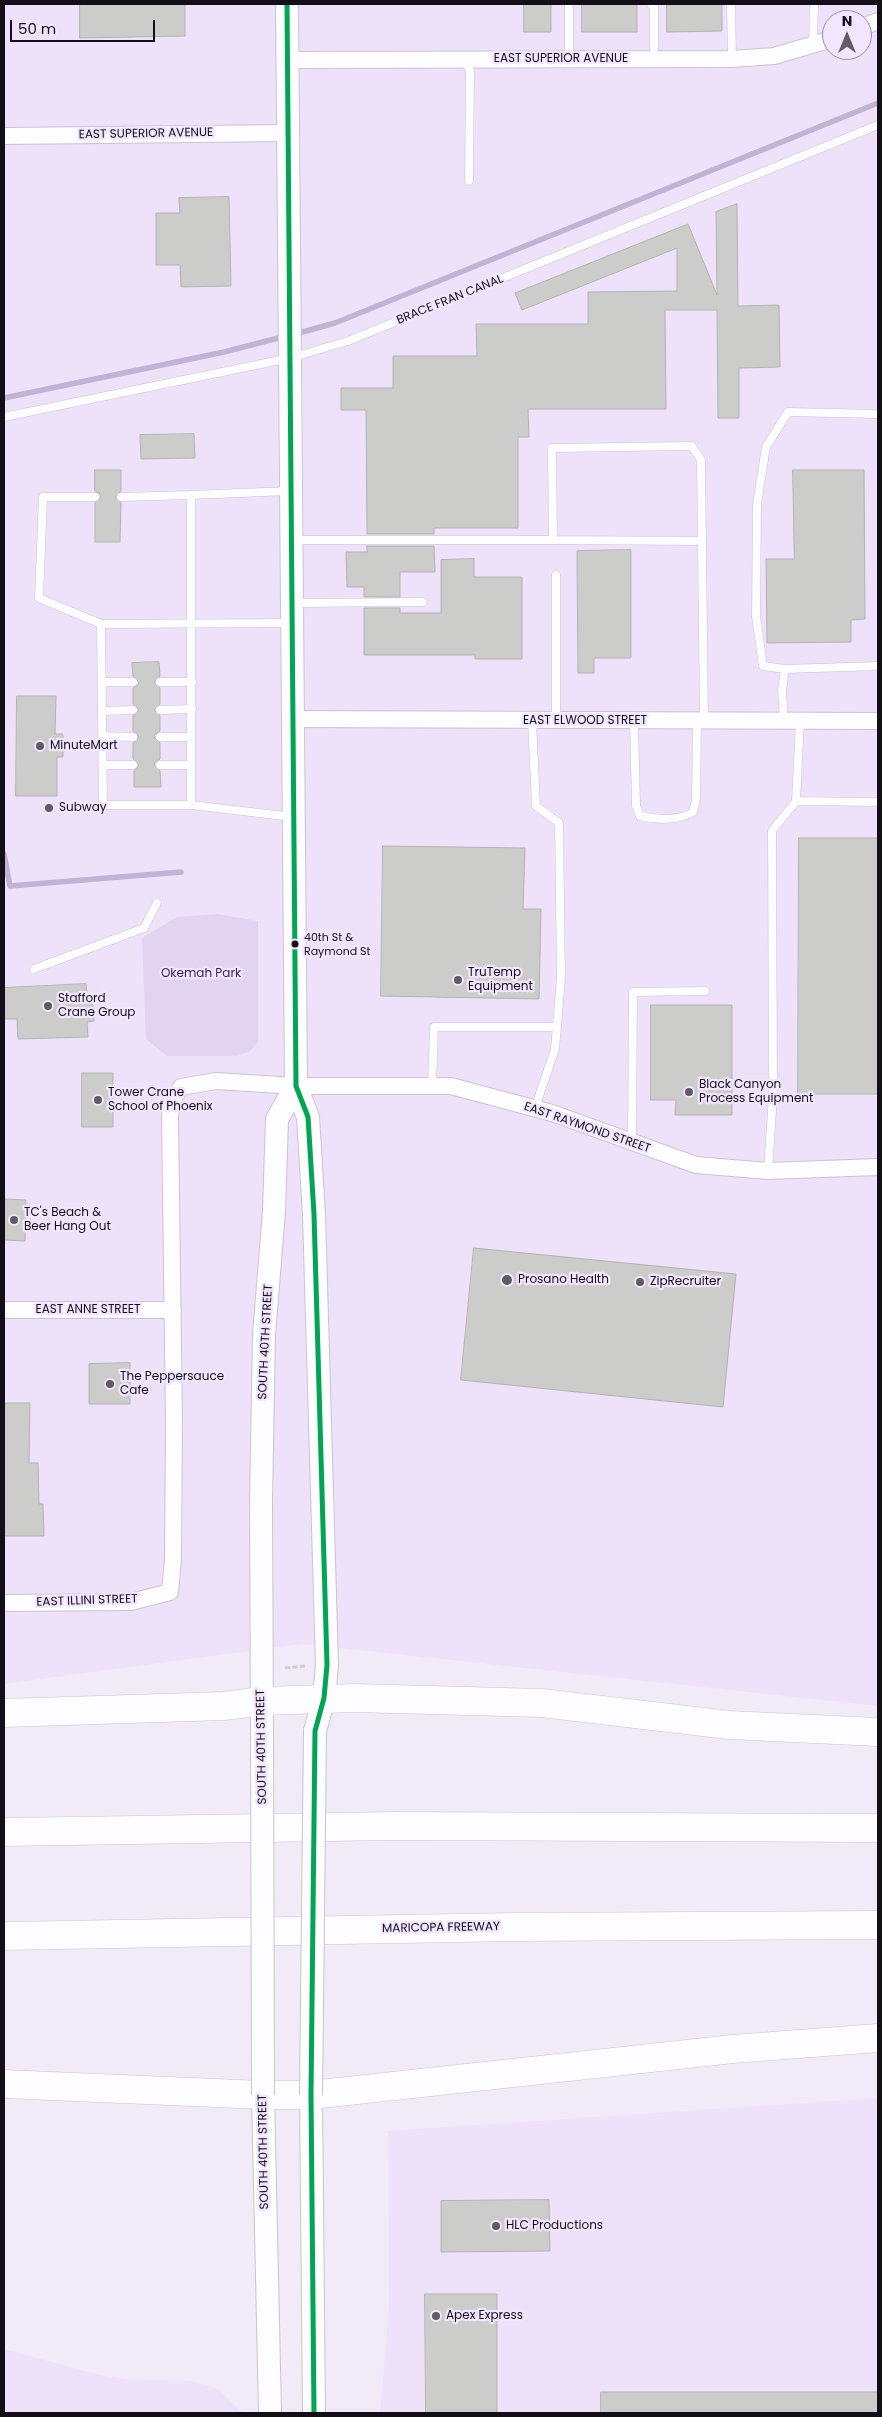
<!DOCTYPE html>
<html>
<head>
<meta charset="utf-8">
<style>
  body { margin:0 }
  #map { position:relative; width:882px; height:2417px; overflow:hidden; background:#f1ebf8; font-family:Poppins,sans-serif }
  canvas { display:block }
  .frame { position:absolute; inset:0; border:5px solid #130e17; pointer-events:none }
  .north { position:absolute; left:822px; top:10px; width:50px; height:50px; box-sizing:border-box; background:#f1e6fd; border:1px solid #9890a1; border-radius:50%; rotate:0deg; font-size:14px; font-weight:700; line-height:20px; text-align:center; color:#130e17 }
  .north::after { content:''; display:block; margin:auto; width:18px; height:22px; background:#615b66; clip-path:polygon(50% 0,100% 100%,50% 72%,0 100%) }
  .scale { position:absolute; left:10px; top:20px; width:145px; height:22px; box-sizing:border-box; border:2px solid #130e17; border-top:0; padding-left:6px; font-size:15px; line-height:18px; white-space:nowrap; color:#130e17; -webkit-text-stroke:4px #f1e6fd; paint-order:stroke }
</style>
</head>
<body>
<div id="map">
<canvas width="882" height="2417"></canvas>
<div class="frame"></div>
<div class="north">N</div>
<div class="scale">50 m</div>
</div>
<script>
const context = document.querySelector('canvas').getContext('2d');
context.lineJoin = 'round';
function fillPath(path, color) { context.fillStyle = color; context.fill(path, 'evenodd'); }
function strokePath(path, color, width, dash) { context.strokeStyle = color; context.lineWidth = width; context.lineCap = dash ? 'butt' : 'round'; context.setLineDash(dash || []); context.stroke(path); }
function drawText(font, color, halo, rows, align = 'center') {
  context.font = font + ' Poppins,sans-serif'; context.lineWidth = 4.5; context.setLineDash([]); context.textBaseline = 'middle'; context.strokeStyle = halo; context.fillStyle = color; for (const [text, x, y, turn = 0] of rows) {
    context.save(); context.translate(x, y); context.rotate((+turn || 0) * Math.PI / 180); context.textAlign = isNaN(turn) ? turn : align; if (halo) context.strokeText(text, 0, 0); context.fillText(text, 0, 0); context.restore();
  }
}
fillPath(new Path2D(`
  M 4,4 L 878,4 L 878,1706 L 302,1644 L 4,1684 ZM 832,20 L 862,20 L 862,50 L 832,50 Z
  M 878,2098 L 878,2413 L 380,2413 L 389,2305 L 388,2131 Z
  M 4,2349 L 100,2375 L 126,2379 L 189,2381 L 204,2384 L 219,2390 L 243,2413 L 4,2413 Z`), '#eee2fb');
fillPath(new Path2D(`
  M 217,914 L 258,921 L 258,1042 L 250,1051 L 237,1056 L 167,1056 L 146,1039 L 142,938 L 177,917 Z`), '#e2d3f1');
strokePath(new Path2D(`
  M 295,334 L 335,323 L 878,103
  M 4,398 L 224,352 L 286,336
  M 4,854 L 10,886 L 181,872`), '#c2b2d4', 5.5);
const building = new Path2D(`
  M 80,4 L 185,4 L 185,36 L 80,38 Z
  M 524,4 L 551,4 L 551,32 L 524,32 Z
  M 582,4 L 637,4 L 637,32 L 582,32 Z
  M 667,4 L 722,4 L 722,31 L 667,32 Z
  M 229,197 L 231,286 L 181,287 L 180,265 L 156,265 L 156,213 L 180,213 L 179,198 Z
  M 737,204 L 738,306 L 779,305 L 780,367 L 739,368 L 739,418 L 718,418 L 717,310 L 665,310 L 666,409 L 528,409 L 529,437 L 518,437 L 518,528 L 434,528 L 434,534 L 367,534 L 366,410 L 341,410 L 341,388 L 393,388 L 393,356 L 477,356 L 476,324 L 588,324 L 588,292 L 677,291 L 677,248 L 522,310 L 515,293 L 688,224 L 717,295 L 716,212 Z
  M 194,434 L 195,458 L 141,459 L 140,435 Z
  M 95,470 L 121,470 L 121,491 L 115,497 L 121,503 L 120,542 L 95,542 L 95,503 L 101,497 L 100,494 L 95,491 Z
  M 793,470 L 864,470 L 865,619 L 851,620 L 851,642 L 767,643 L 766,559 L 794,559 Z
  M 367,546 L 434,546 L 435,572 L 400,572 L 400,597 L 364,597 L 364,587 L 347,587 L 346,552 L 367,552 Z
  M 631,550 L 631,658 L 594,658 L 594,673 L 578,673 L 577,551 Z
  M 474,559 L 474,577 L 522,577 L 522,659 L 475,659 L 475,655 L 364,655 L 364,608 L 400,608 L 400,613 L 441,613 L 441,560 Z
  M 159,662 L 160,676 L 154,682 L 160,688 L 160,704 L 154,710 L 160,716 L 160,731 L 155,734 L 154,737 L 160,743 L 160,759 L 155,762 L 154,765 L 160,771 L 161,787 L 134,787 L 134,771 L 139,765 L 133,759 L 133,743 L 139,737 L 133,731 L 133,716 L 139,710 L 137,707 L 133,704 L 133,688 L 138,685 L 139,682 L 133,676 L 132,663 Z
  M 17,696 L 56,696 L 55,734 L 63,734 L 63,757 L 57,757 L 57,796 L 16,796 Z
  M 799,838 L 878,838 L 878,1094 L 798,1094 Z
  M 383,846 L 525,848 L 523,909 L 541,909 L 539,999 L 381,996 Z
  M 86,984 L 87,995 L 92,995 L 94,1021 L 87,1022 L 88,1037 L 18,1039 L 17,1019 L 4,1019 L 4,988 Z
  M 651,1005 L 732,1005 L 732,1115 L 675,1115 L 676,1100 L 651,1100 Z
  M 82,1073 L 113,1073 L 113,1127 L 82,1127 Z
  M 4,1199 L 26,1200 L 25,1241 L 4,1240 Z
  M 474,1248 L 736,1274 L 723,1407 L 461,1380 Z
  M 130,1363 L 130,1404 L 89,1404 L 89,1364 Z
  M 4,1403 L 30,1403 L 29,1463 L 38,1463 L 39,1504 L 43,1504 L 44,1536 L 4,1536 Z
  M 549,2200 L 550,2251 L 441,2252 L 441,2201 Z
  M 425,2294 L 497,2294 L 497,2413 L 426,2413 Z
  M 601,2392 L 878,2392 L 878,2413 L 601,2413 Z`);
fillPath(building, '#cccdca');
strokePath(building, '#b3b3b3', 1);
const lane = new Path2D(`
  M 569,4 L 569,59
  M 651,4 L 654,7 L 654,59
  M 731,4 L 732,59
  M 813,45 L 814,4
  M 465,60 L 470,71 L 469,181
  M 4,417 L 290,358 L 348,341 L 878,125
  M 95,497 L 43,497 L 39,598 L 101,624
  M 121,497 L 191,495
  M 294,540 L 553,540 L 552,448 L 692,446 L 701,460 L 704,720
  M 553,540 L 702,541
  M 556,575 L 556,720
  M 294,603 L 423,602
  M 290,623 L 101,624 L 103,805 L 191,805 L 293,817
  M 785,669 L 763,666 L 756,616 L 757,504 L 766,447 L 788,412 L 878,414
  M 102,682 L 133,682
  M 160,682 L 192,682
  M 160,710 L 192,709
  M 102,711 L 133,710
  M 532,720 L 536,806 L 559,823 L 561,978 L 555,1049 L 535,1108
  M 634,721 L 636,806 L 640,816 C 656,820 679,821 693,812 L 696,801 L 697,721
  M 784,721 L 782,690 L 785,669 L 878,666
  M 102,736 L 133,737
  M 160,737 L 191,737
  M 102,765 L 133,765
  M 160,765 L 191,765
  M 796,801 L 878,802
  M 191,805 L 191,495 L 289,491
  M 34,969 L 144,928 L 157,903
  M 432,1086 L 434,1027 L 556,1027
  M 632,1143 L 633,992 L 705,991
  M 768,1171 L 773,1095 L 772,831 L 796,801 L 800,721`);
const street = new Path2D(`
  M 862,27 L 878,21
  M 288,60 L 732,59 L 774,56 L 832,39
  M 4,136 L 289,133
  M 292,719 L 878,721
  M 4,1310 L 173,1310
  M 4,1603 L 131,1602 L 170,1592 L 173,1559 L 174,1423 L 170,1117 L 171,1102 L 181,1087 L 216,1081 L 296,1086 L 451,1086 L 552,1113 L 696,1165 L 768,1171 L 878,1167`);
const secondary = new Path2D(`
  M 287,4 L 296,1086 L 308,1117 L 314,1214 L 327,1665 L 324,1698 L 315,1731
  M 262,1732 L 261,1500 L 264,1335 L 274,1211 L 277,1119 L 296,1086
  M 263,2095 L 270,2413
  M 311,2095 L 314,2413`);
const highway = new Path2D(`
  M 4,1713 L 224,1706 L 262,1701 L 355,1698 L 542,1703 L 729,1725 L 878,1732
  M 4,1832 L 394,1826 L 878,1828
  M 4,1936 L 514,1927 L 878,1925
  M 4,2084 L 263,2095 L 311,2095 L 733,2049 L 878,2038`);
strokePath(lane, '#cac4d0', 9);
strokePath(street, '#cac4d0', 18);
strokePath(secondary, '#cac4d0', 24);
strokePath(highway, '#cac4d0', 29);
strokePath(new Path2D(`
  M 285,1668 L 306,1666`), '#cfcdd1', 3, [5, 2.5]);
strokePath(lane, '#fdfcfe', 8);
strokePath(street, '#fdfcfe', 16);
strokePath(secondary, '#fdfcfe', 22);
strokePath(highway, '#fdfcfe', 28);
const secondaryBridge = new Path2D(`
  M 262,1732 L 263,2095
  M 311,2095 L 315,1731`);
strokePath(secondaryBridge, '#cac4d0', 24, []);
strokePath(secondaryBridge, '#fdfcfe', 22);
strokePath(new Path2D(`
  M 287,4 L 296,1086 L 308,1117 L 314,1214 L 327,1665 L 324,1698 L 315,1731 L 311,2095 L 314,2413`), '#00a651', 5);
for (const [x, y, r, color] of [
  [40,746,5,"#615b66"],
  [49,808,5,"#615b66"],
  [295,944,4.5,"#130e17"],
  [458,980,5,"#615b66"],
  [48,1006,5,"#615b66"],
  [689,1092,5,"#615b66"],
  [98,1100,5,"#615b66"],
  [14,1220,5,"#615b66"],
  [507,1280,6,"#615b66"],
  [640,1282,5,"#615b66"],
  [110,1384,5,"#615b66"],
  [496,2226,5,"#615b66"],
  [436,2316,5,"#615b66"]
]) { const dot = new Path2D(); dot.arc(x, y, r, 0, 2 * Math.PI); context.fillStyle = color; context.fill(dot); strokePath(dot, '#f1e6fd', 2); }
drawText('11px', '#130e17', '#f1e6fd', [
  ["40th St &",304,938],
  ["Raymond St",304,952]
], 'left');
drawText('12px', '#130e17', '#f1e6fd', [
  ["EAST SUPERIOR AVENUE",561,59],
  ["EAST SUPERIOR AVENUE",146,134,-1],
  ["BRACE FRAN CANAL",450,300,-22],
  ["EAST ELWOOD STREET",585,721],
  ["EAST RAYMOND STREET",587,1128,19],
  ["EAST ANNE STREET",88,1310],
  ["SOUTH 40TH STREET",266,1342,-87],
  ["EAST ILLINI STREET",87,1601,-2],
  ["SOUTH 40TH STREET",262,1747,-91],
  ["MARICOPA FREEWAY",441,1928,-1],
  ["SOUTH 40TH STREET",264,2152,-91]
]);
drawText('12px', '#130e17', '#f1e6fd', [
  ["MinuteMart",50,746],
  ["Subway",59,808],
  ["TruTemp",468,973],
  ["Equipment",468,987],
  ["Stafford",58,999],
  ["Crane Group",58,1013],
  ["Black Canyon",699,1085],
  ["Process Equipment",699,1099],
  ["Tower Crane",108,1093],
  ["School of Phoenix",108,1107],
  ["TC's Beach &",24,1213],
  ["Beer Hang Out",24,1227],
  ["Prosano Health",518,1280],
  ["ZipRecruiter",650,1282],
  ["The Peppersauce",120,1377],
  ["Cafe",120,1391],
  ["HLC Productions",506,2226],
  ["Apex Express",446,2316]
], 'left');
drawText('12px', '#3a1c52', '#f1e6fd', [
  ["Okemah Park",201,974]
]);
</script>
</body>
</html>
